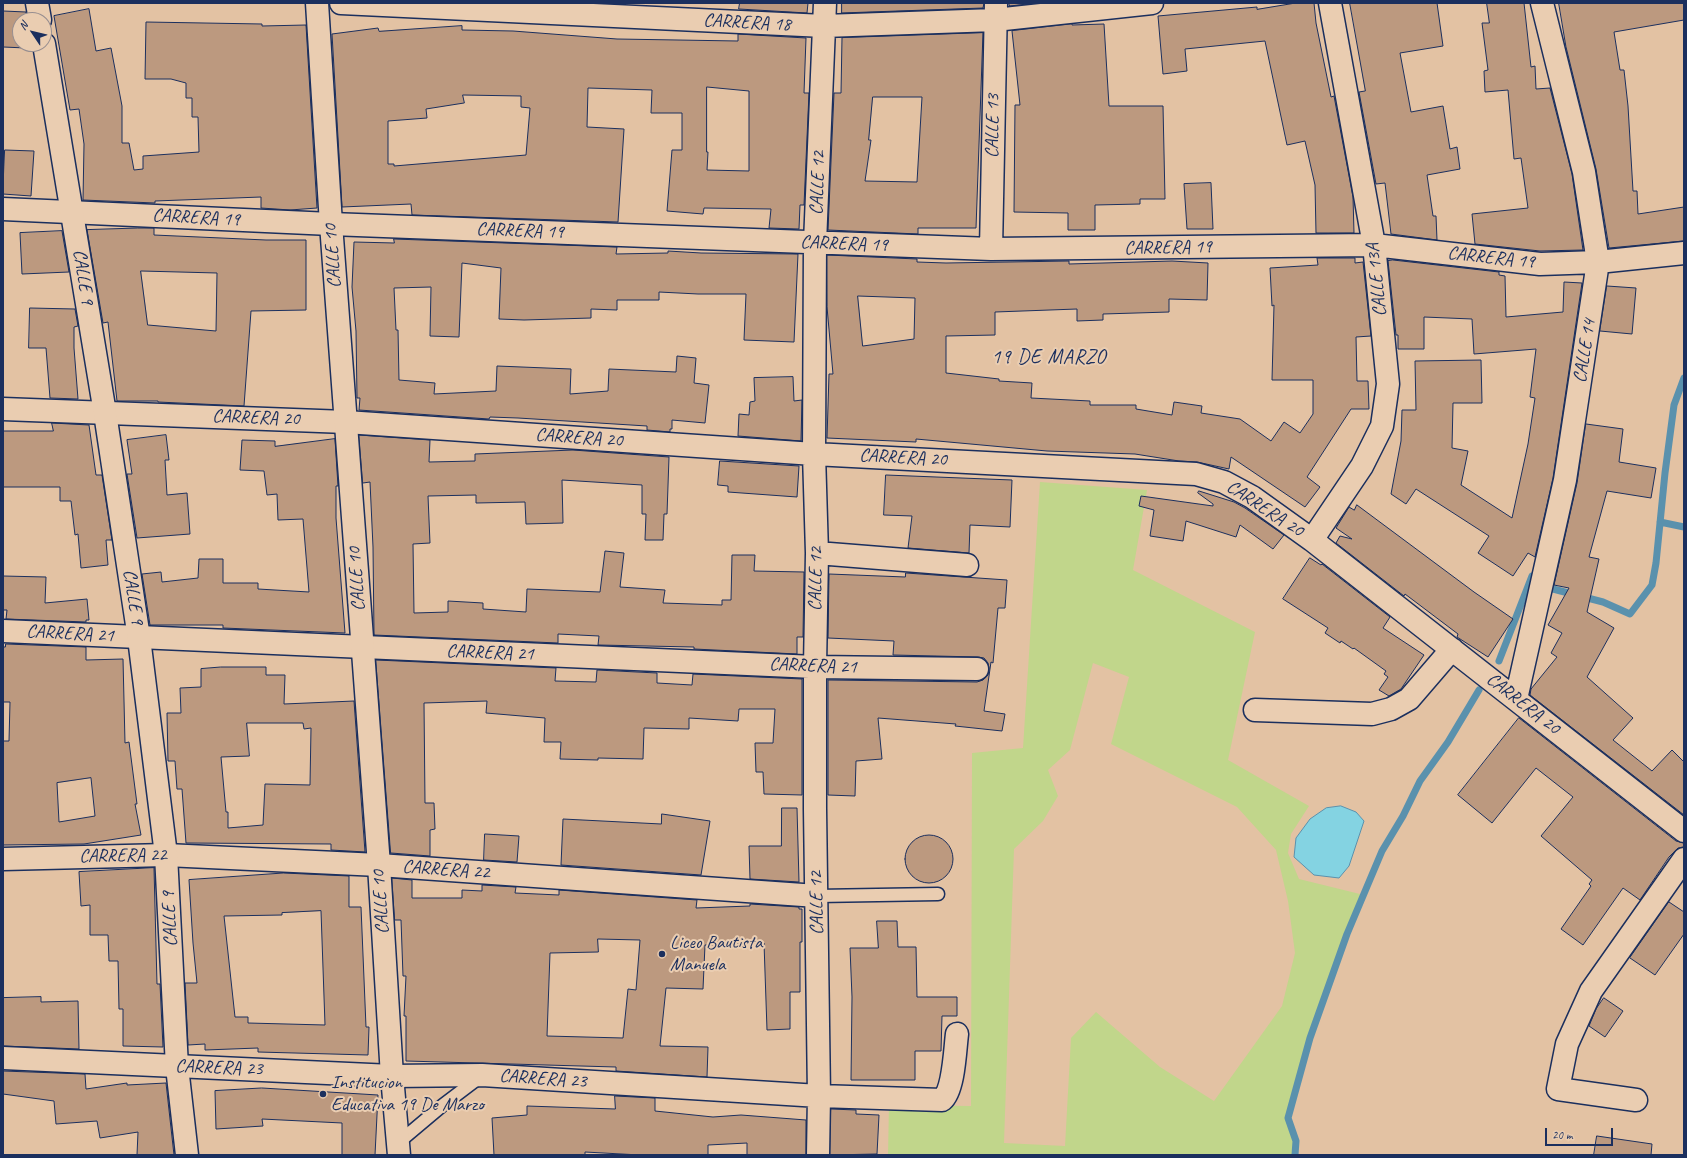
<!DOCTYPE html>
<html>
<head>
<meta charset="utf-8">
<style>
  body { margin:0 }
  #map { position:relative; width:1687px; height:1158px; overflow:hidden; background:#e3c2a3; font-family:Caveat,sans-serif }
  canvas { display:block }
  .frame { position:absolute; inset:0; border:4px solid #1b2f5e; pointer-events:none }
  .north { position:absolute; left:12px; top:12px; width:40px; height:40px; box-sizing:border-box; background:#eacdb1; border:1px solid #978e90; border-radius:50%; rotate:305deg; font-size:11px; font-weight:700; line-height:16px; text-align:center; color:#1b2f5e }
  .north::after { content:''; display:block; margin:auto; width:14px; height:18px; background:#1b2f5e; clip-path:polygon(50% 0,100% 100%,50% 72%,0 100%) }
  .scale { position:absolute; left:1545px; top:1128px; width:68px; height:18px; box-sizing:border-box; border:2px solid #1b2f5e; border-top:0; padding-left:5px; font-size:12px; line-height:14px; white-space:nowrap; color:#1b2f5e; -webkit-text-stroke:3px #eacdb1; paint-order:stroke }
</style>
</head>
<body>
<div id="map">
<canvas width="1687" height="1158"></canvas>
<div class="frame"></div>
<div class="north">N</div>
<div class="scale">20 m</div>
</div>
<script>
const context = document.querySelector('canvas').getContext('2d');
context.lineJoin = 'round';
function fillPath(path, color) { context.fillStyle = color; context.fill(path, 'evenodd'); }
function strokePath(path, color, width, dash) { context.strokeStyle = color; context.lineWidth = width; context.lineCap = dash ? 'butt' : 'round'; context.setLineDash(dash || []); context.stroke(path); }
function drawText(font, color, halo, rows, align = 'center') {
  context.font = font + ' Caveat,sans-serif'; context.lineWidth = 4; context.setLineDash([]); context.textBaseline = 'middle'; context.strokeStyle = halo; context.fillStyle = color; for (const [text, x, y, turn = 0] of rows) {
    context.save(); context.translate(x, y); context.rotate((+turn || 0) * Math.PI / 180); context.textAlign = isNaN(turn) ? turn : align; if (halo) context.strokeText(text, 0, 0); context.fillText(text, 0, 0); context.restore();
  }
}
fillPath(new Path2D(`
  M 1040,482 L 1147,490 L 1133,570 L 1255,632 L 1228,760 L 1309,806 L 1291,834 L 1288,853 L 1299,879 L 1364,895 L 1347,934 L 1310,1038 L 1288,1118 L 1296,1141 L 1295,1155 L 888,1155 L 889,1105 L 971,1106 L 972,753 L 1023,748 ZM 1093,663 L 1129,677 L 1111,744 L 1237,807 L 1276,850 L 1288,901 L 1295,953 L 1282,1006 L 1214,1101 L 1160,1067 L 1096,1012 L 1071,1038 L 1065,1146 L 1004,1143 L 1014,849 L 1043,821 L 1058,796 L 1048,770 L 1070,750 Z`), '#c1d68b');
const water = new Path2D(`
  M 1341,806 L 1356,812 L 1364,821 L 1349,866 L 1339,878 L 1314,875 L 1294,857 L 1296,838 L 1310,819 L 1326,808 Z`);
fillPath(water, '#84d3e2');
strokePath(water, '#5a91ad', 1);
strokePath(new Path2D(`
  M 1660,522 L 1684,527
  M 1553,589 L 1603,602 L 1630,614 L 1652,585 L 1656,563 L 1665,473 L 1674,405 L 1684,378
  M 1499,661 L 1532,576
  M 1295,1155 L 1296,1141 L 1288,1118 L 1310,1038 L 1347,934 L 1382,851 L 1403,816 L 1420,781 L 1448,742 L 1479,690`), '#5a91ad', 7);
const building = new Path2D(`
  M 740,3 L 808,3 L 807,13 L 739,9 Z
  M 842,3 L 984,3 L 983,8 L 842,13 Z
  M 1009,3 L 1036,3 L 1010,6 Z
  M 1296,3 L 1314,3 L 1316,23 L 1331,97 L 1334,96 L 1353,197 L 1354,233 L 1316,233 L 1315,185 L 1305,141 L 1287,145 L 1265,41 L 1185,49 L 1187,71 L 1163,74 L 1158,16 L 1257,7 L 1257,9 Z
  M 1350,3 L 1437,3 L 1443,46 L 1400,53 L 1411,112 L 1443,106 L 1450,149 L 1457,147 L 1460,169 L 1427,175 L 1433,216 L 1436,216 L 1437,240 L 1391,234 L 1385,183 L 1376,184 L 1359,92 L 1365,91 Z
  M 1487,3 L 1524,3 L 1531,67 L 1535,66 L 1536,89 L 1550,88 L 1572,174 L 1583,250 L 1540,251 L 1475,244 L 1472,214 L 1528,208 L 1521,158 L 1514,159 L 1508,90 L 1485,92 L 1484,71 L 1488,70 L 1482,23 L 1489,23 Z
  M 1559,3 L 1684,3 L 1684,20 L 1614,32 L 1620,70 L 1624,70 L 1628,106 L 1633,191 L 1637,191 L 1638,214 L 1684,207 L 1684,241 L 1609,248 L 1596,169 L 1566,47 Z
  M 89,9 L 96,51 L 111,48 L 122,106 L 122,143 L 129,143 L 134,170 L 143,169 L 143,156 L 199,152 L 198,117 L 192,117 L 192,98 L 186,98 L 186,83 L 171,79 L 145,79 L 146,22 L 262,24 L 262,26 L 306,25 L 317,208 L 290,210 L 261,208 L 261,197 L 155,201 L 155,203 L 83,200 L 84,144 L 79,109 L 70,110 L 54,16 Z
  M 3,11 L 26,12 L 26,20 L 20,20 L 20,44 L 26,44 L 26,48 L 3,47 Z
  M 1072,24 L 1072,25 L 1104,24 L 1109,106 L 1163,106 L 1165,199 L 1140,199 L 1140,204 L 1095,205 L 1095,230 L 1068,230 L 1068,213 L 1014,212 L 1015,105 L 1020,105 L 1012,31 Z
  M 462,26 L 462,30 L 513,31 L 617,39 L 738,41 L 738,34 L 806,38 L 804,93 L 809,93 L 804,205 L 800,205 L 799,229 L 769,228 L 771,209 L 704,208 L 703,214 L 667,211 L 672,150 L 682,150 L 682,113 L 651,113 L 652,90 L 588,88 L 587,127 L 624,129 L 618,222 L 412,215 L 411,204 L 342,207 L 332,34 L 378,28 L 379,31 ZM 707,87 L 749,91 L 749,171 L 707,170 L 708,152 L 707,152 ZM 463,95 L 521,96 L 521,107 L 530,108 L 526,155 L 394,166 L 394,164 L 388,164 L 388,121 L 427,118 L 426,109 L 464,103 Z
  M 983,33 L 976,228 L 918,228 L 918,234 L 828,230 L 834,93 L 841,93 L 842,38 ZM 873,97 L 922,97 L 917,182 L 865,181 L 871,140 L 869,140 Z
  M 5,150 L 34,151 L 31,196 L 3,194 Z
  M 1211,183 L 1213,229 L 1187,229 L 1184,184 Z
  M 138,228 L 154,228 L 154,235 L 266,240 L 306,240 L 306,310 L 251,311 L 244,406 L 158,402 L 158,401 L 117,401 L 108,322 L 103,323 L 87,230 ZM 141,271 L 217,273 L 216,331 L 148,325 Z
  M 62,231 L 69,272 L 22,274 L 20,233 Z
  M 394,239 L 617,247 L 616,254 L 668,253 L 668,251 L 701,253 L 798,254 L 794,342 L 744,340 L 746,294 L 698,294 L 659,292 L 659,300 L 617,300 L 617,310 L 591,309 L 591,318 L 524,320 L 499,319 L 501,268 L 462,263 L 459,337 L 430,336 L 431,287 L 394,288 L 396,330 L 398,330 L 399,380 L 435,383 L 434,394 L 496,391 L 497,366 L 571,369 L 570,394 L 608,391 L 609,369 L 676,372 L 677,356 L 696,358 L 694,383 L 709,385 L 705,423 L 672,420 L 672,429 L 670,429 L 670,432 L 647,430 L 647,426 L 518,418 L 490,417 L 489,419 L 359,410 L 360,398 L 357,398 L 356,331 L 352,287 L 354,242 L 394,243 Z
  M 827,255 L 917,259 L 917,262 L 946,263 L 1069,261 L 1069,264 L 1172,261 L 1208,263 L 1207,300 L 1169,299 L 1169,312 L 1103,314 L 1103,320 L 1077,321 L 1077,309 L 995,312 L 995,335 L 946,336 L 946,373 L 999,379 L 999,381 L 1032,383 L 1031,398 L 1090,401 L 1090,405 L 1136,405 L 1136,409 L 1172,415 L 1174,402 L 1202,406 L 1201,413 L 1240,419 L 1271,441 L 1284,422 L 1300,433 L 1313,414 L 1313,380 L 1272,380 L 1274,305 L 1272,306 L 1270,268 L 1318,265 L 1317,258 L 1355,258 L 1355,263 L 1363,262 L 1371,336 L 1356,337 L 1357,381 L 1368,381 L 1369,409 L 1351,409 L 1307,477 L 1320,487 L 1305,507 L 1231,457 L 1229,469 L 1197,462 L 1179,461 L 1135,454 L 1047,451 L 916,439 L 916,442 L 827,438 L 829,374 L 833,374 L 827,307 ZM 858,296 L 915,298 L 914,339 L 863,346 Z
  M 1393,260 L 1499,272 L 1499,275 L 1505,276 L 1506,317 L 1563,312 L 1564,282 L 1582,283 L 1553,478 L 1535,557 L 1528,553 L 1513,576 L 1478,553 L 1489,536 L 1416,489 L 1406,504 L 1391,494 L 1401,441 L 1402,410 L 1416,410 L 1415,361 L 1481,360 L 1482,403 L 1453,403 L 1452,448 L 1468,451 L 1461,485 L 1512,518 L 1528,444 L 1535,398 L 1530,397 L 1536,349 L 1474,354 L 1472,319 L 1424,317 L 1424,349 L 1398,349 L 1398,335 L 1396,335 L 1388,261 Z
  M 1607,286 L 1636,288 L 1632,334 L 1600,331 Z
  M 30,308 L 75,309 L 78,326 L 74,327 L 74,348 L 78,399 L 50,398 L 46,348 L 29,348 Z
  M 793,377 L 794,401 L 802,400 L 801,441 L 738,436 L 739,414 L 749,415 L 750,402 L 755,401 L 754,378 Z
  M 52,423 L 89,425 L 96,475 L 102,475 L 112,540 L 106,540 L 108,565 L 81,568 L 78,534 L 75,535 L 71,501 L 60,501 L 60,487 L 3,487 L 3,431 L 53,431 Z
  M 1586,424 L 1623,429 L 1619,462 L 1656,468 L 1651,498 L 1607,491 L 1589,557 L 1599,559 L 1587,612 L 1614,628 L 1587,677 L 1633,718 L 1613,740 L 1652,771 L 1672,750 L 1684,762 L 1684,815 L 1530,695 L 1531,689 L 1557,657 L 1551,653 L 1562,633 L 1548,625 L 1569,588 L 1554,585 L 1577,483 Z
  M 166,435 L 169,460 L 165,460 L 167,495 L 187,493 L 190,534 L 137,538 L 127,474 L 132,474 L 127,440 Z
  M 359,435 L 430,440 L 429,462 L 475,461 L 475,454 L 573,450 L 669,457 L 667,514 L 664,514 L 663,540 L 645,540 L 646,514 L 642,514 L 642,485 L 562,480 L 563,523 L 526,524 L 525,502 L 476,503 L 476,495 L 428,496 L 430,543 L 413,544 L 414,613 L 448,612 L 448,601 L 483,603 L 483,609 L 526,612 L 527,589 L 600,592 L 605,551 L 624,553 L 620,587 L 665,590 L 663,603 L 722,605 L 722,600 L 731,600 L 732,555 L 755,555 L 754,571 L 804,572 L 803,637 L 797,637 L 797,654 L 694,649 L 694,647 L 598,645 L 599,636 L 558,634 L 558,643 L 374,635 L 373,547 L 370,482 L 363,483 Z
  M 335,439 L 338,486 L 336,486 L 336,518 L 345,633 L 223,628 L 223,625 L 150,625 L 142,574 L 161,572 L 162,582 L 198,578 L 199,559 L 223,559 L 223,583 L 258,583 L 258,589 L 309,592 L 303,519 L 278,520 L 277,494 L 267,495 L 264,471 L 240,470 L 242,440 L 275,441 L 275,446 Z
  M 720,461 L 799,466 L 797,497 L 728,492 L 728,486 L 718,485 Z
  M 886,475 L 1012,480 L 1010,527 L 970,525 L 969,553 L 908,548 L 912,516 L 884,515 Z
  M 1199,491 L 1234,502 L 1245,508 L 1284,535 L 1273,549 L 1240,525 L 1236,537 L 1186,521 L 1183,541 L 1150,536 L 1154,510 L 1139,506 L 1141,496 L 1213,506 L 1213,504 L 1198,493 Z
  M 1357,505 L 1474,592 L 1513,619 L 1488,657 L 1457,637 L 1458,634 L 1405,594 L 1404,596 L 1336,543 L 1340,536 L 1352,539 L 1336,528 L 1349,507 L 1354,510 Z
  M 1310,558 L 1321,565 L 1322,564 L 1390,617 L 1383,628 L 1424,655 L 1401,689 L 1389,696 L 1379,690 L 1388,677 L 1384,674 L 1386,671 L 1354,648 L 1353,649 L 1341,641 L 1340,643 L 1325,633 L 1328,628 L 1283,599 Z
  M 906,573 L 1007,580 L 1005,608 L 998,608 L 993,663 L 991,662 L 984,711 L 1005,714 L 1002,731 L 955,726 L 956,724 L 878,718 L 882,759 L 856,761 L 855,796 L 828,795 L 828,680 L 977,682 L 983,680 L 988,675 L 989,669 L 988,663 L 984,658 L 978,657 L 893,655 L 894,641 L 828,638 L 829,574 L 905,577 Z
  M 3,576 L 46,577 L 45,603 L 87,599 L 89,620 L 86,620 L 86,622 L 6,619 L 7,610 L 3,610 Z
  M 6,644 L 86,647 L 86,660 L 123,659 L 125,743 L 129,742 L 137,804 L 135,804 L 141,835 L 84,844 L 3,845 L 3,741 L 9,741 L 10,702 L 3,702 L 3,647 L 5,647 ZM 91,778 L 95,816 L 59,822 L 57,783 Z
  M 376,660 L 556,668 L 555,681 L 596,682 L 597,670 L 657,673 L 657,683 L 692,685 L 693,674 L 802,679 L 802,795 L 764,794 L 763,772 L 756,772 L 755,743 L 773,743 L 775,709 L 739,709 L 738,721 L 689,718 L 689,729 L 644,728 L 643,759 L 598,758 L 598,760 L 560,759 L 561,742 L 544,742 L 545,718 L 486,713 L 487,701 L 424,703 L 425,803 L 434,803 L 435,829 L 430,830 L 430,856 L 391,853 Z
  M 221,667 L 266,667 L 266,675 L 285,675 L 284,704 L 354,701 L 365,852 L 331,850 L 331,844 L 186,843 L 182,789 L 177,789 L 175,761 L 168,761 L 167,713 L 181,713 L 180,688 L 201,687 L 201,669 ZM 247,723 L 303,723 L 304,729 L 311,728 L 310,785 L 265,784 L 263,825 L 228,828 L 228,812 L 226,812 L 221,757 L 249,756 Z
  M 1519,718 L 1676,841 L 1684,843 L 1684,847 L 1678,848 L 1669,857 L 1640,900 L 1623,888 L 1583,945 L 1561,929 L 1591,886 L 1589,884 L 1592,880 L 1541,836 L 1573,797 L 1536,768 L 1492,823 L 1458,795 Z
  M 782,808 L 797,808 L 799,882 L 750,879 L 749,846 L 781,846 Z
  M 662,814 L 710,821 L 701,875 L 561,865 L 563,819 L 661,824 Z
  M 485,834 L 519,836 L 517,862 L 484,860 Z
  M905 859a24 24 0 1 1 48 0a24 24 0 1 1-48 0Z
  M 154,868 L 157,984 L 160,984 L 163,1047 L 123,1046 L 123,1009 L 119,1009 L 118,961 L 109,961 L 108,935 L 90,935 L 90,905 L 81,906 L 79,872 Z
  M 284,873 L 349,876 L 349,907 L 361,907 L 366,1027 L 369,1027 L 368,1055 L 258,1052 L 258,1048 L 205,1050 L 205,1044 L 188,1045 L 185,983 L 197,983 L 193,943 L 189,880 ZM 321,911 L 325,1025 L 248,1023 L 248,1017 L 235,1017 L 224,916 L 282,915 L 282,913 Z
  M 392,878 L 412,880 L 412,898 L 462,898 L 462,890 L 482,891 L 482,885 L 516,887 L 515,893 L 559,895 L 559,890 L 697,900 L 696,908 L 750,906 L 750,904 L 799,907 L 799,909 L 802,909 L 802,942 L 800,942 L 800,992 L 790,992 L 790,1029 L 767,1030 L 764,943 L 705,945 L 703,989 L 666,988 L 660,1046 L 708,1047 L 707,1077 L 616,1071 L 616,1067 L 406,1061 L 406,1016 L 404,1016 L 406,976 L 403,976 L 401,920 L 395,920 ZM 598,939 L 640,940 L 636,990 L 628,989 L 623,1038 L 547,1036 L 550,953 L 598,952 Z
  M 1669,902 L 1684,912 L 1684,934 L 1655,975 L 1630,958 Z
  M 877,921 L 897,921 L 898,947 L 916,947 L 917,997 L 957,997 L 957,1016 L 942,1016 L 941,1051 L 915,1051 L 915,1080 L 851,1080 L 852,997 L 850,948 L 878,948 Z
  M 41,997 L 41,1002 L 78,1001 L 79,1049 L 3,1046 L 3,998 Z
  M 1604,998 L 1623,1011 L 1605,1037 L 1589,1026 L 1596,1009 Z
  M 3,1071 L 85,1074 L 86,1089 L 127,1083 L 127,1085 L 166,1083 L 174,1155 L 137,1155 L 138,1132 L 100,1138 L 97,1121 L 56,1124 L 54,1101 L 3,1094 Z
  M 262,1088 L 378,1095 L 375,1155 L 342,1155 L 342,1123 L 262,1119 L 263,1126 L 216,1129 L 215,1091 Z
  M 615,1096 L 655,1098 L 655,1111 L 713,1117 L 741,1115 L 806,1120 L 806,1155 L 747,1155 L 747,1143 L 708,1145 L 708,1155 L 640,1155 L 585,1152 L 585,1155 L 494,1155 L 492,1118 L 527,1115 L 527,1106 L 615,1109 Z
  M 831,1109 L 856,1110 L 856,1114 L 879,1115 L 877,1154 L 830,1155 Z
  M 1597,1136 L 1652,1144 L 1651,1155 L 1594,1155 Z`);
fillPath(building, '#bc997f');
strokePath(building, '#1b2f5e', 1);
const lane = new Path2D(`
  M 817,896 L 938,894
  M 399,1142 L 443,1105 L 480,1077`);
const street = new Path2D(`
  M 341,3 L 824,26 L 995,20 L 1152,3
  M 3,209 L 331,224 L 991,249 L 1374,245 L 1540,264 L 1598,262 L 1684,253
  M 991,249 L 996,3
  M 3,409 L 346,422 L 814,454 L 1196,474 L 1224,482 L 1252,497 L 1312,540 L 1684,831
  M 1312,540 L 1362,466 L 1382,426 L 1388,384 L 1374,245 L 1330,3
  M 817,553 L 967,565
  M 3,631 L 815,667 L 977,669
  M 1516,699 L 1565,480 L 1598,262 L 1584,172 L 1542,3
  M 1255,710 L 1372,714 L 1391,709 L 1409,699 L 1452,649
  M 3,859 L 166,855 L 379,865 L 817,896
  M 3,1058 L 392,1076 L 482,1075 L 819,1096 L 942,1100 C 954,1090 955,1049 957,1034
  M 1636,1100 L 1558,1089 L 1567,1044 L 1591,991 L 1684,859
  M 818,1155 L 819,1096 L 815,809 L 815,667 L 817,553 L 814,454 L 815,243 L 825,3`);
const secondary = new Path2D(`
  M 37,3 L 40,20
  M 317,3 L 331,224 L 379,865 L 392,1076 L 399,1155
  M 44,44 L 105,413 L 139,638 L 166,855 L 177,1067 L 187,1155`);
strokePath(lane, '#1b2f5e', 15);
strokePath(street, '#1b2f5e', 25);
strokePath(secondary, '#1b2f5e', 25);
strokePath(lane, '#eacdb1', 12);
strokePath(street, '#eacdb1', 22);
strokePath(secondary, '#eacdb1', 22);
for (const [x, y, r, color] of [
  [662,954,4,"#1b2f5e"],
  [323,1094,4,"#1b2f5e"]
]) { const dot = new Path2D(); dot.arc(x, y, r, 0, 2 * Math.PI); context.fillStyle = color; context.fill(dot); strokePath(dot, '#eacdb1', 1.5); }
drawText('19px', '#1b2f5e', '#eacdb1', [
  ["CARRERA 18",747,23,3],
  ["CALLE 13",993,126,-89],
  ["CALLE 12",818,183,-88],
  ["CARRERA 19",196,218,3],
  ["CARRERA 19",520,231,2],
  ["CARRERA 19",844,244,2],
  ["CARRERA 19",1168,248,-1],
  ["CALLE 10",333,256,-94],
  ["CARRERA 19",1491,258,6],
  ["CALLE 9",83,277,81],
  ["CALLE 13A",1377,280,-96],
  ["CALLE 14",1585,351,-81],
  ["CARRERA 20",256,418,2],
  ["CARRERA 20",579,438,4],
  ["CARRERA 20",903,458,3],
  ["CARRERA 20",1265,509,33],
  ["CALLE 10",357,579,-94],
  ["CALLE 12",816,579,-89],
  ["CALLE 9",133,597,81],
  ["CARRERA 21",70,634,3],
  ["CARRERA 21",490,653,2],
  ["CARRERA 21",813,666,2],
  ["CARRERA 20",1523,704,38],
  ["CARRERA 22",123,856,-1],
  ["CARRERA 22",446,870,4],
  ["CALLE 10",381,902,-94],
  ["CALLE 12",817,903,-91],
  ["CALLE 9",170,919,-93],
  ["CARRERA 23",219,1068,2],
  ["CARRERA 23",543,1079,4]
]);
drawText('19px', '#1b2f5e', '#eacdb1', [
  ["Liceo Bautista",670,943],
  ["Manuela",670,965],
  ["Institucion",331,1083],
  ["Educativa 19 De Marzo",331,1105]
], 'left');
context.letterSpacing = '1px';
drawText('20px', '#1b2f5e', '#eacdb1', [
  ["19 DE MARZO",1049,358]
]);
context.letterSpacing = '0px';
</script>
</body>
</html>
